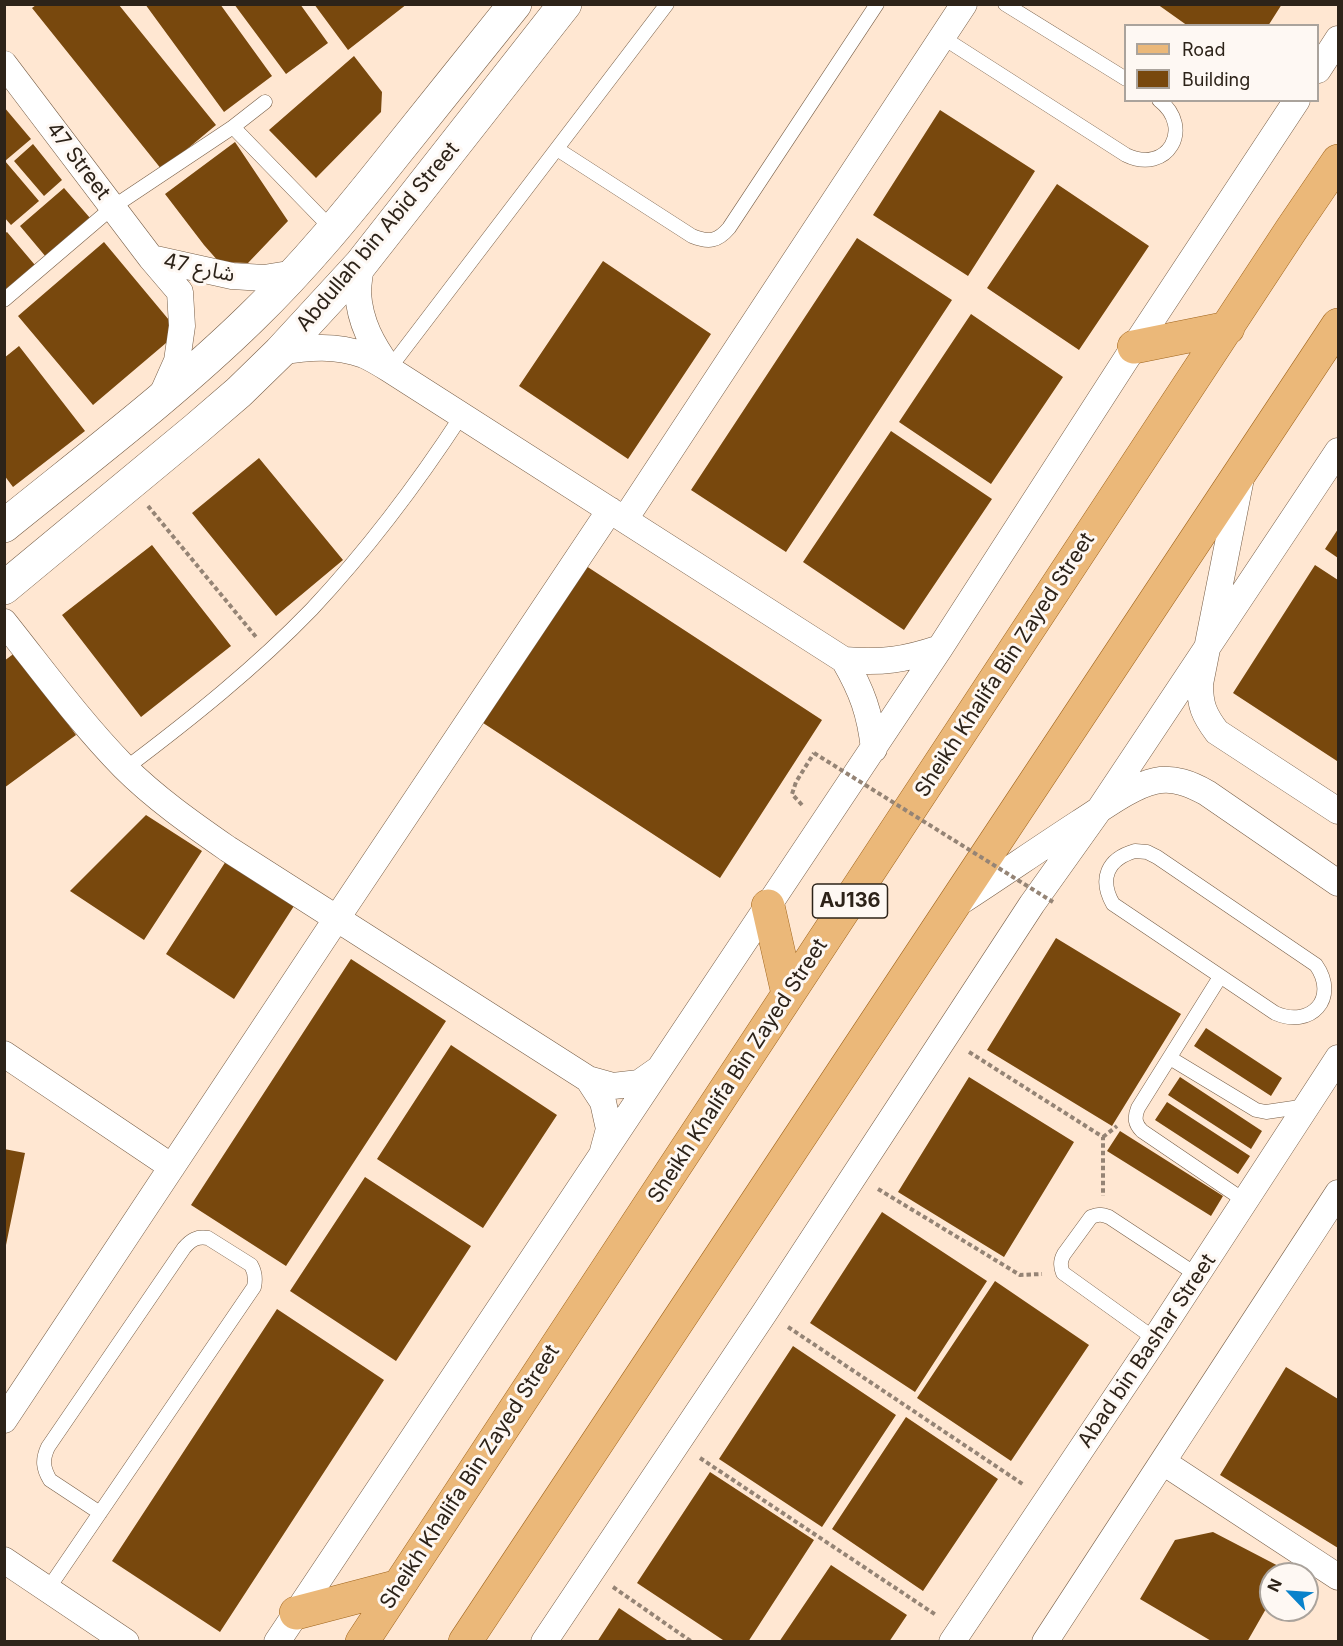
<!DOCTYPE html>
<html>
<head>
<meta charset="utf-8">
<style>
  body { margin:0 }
  #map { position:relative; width:1343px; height:1646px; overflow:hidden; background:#ffe7d2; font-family:Inter,sans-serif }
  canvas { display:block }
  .frame { position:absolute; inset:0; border:6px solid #2d2319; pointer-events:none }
  .legend { position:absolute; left:1124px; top:24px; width:195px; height:78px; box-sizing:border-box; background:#fef8f3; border:2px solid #aaa39c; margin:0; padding:8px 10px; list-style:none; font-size:18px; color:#2d2319 }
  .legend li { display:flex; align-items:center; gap:12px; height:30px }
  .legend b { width:30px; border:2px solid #aaa39c }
  .north { position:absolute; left:1259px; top:1562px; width:60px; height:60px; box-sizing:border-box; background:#fef8f3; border:2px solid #aaa39c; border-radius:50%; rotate:295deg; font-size:16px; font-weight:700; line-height:24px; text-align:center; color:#2d2319 }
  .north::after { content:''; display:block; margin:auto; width:21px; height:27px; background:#0982cb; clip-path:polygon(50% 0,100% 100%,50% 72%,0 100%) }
</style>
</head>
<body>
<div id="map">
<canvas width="1343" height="1646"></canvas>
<div class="frame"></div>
<ul class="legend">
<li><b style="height:8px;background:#ebb879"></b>Road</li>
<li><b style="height:16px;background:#78480d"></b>Building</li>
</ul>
<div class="north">N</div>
</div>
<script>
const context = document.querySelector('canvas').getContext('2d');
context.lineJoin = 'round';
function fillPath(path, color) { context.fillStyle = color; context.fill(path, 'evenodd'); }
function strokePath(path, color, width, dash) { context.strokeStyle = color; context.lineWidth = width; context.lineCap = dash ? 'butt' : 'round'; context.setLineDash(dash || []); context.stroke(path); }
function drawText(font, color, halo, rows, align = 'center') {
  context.font = font + ' Inter,"Noto Sans Arabic",sans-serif'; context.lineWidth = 6; context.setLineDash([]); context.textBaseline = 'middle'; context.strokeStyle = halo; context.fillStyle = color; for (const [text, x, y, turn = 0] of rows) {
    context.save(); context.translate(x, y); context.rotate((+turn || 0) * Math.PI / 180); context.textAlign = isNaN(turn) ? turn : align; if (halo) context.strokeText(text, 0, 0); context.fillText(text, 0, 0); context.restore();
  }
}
fillPath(new Path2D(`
  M 145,4 L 220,4 L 272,76 L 224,112 Z
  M 234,4 L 300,4 L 328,43 L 286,74 Z
  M 314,4 L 407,4 L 348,50 Z
  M 1157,4 L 1282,4 L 1268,26 L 1188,26 Z
  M 36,5 L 119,5 L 216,125 L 162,170 L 32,8 Z
  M 354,56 L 382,92 L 381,112 L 316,178 L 269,130 Z
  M 4,107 L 31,139 L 5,161 L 39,201 L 11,225 L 4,217 Z
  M 940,110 L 1035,171 L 968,276 L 873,215 Z
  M 235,142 L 288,221 L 248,263 L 219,262 L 204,245 L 165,194 Z
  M 33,144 L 62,180 L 44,196 L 14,161 Z
  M 1057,184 L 1149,246 L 1079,350 L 987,288 Z
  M 64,188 L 90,218 L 46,257 L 20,226 Z
  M 7,232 L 40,271 L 4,301 L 4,234 Z
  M 857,238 L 952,300 L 786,552 L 691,490 Z
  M 104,242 L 179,332 L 93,405 L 18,316 Z
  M 603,261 L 711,334 L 628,459 L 519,386 Z
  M 971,314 L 1063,377 L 991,484 L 899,422 Z
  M 19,346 L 85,431 L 13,487 L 4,475 L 4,358 Z
  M 891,431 L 992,499 L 904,630 L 803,562 Z
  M 259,458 L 343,560 L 276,616 L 192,513 Z
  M 1338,529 L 1338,558 L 1325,549 Z
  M 152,545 L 231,646 L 141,717 L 62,615 Z
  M 580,562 L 822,720 L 720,878 L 477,719 Z
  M 1315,565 L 1338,580 L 1337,761 L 1233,693 Z
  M 16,652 L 76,735 L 4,788 L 4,661 Z
  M 146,815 L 202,851 L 144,940 L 70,891 Z
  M 226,861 L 294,906 L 234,999 L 166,954 Z
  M 1056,938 L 1181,1014 L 1112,1126 L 987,1050 Z
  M 351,959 L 446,1021 L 286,1266 L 191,1205 Z
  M 1206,1028 L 1282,1078 L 1271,1096 L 1194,1046 Z
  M 451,1045 L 557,1115 L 483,1228 L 377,1159 Z
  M 969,1077 L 1074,1142 L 1004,1257 L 898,1192 Z
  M 1180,1077 L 1262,1131 L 1251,1149 L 1168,1095 Z
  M 1167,1102 L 1250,1156 L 1238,1174 L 1155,1120 Z
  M 1120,1131 L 1223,1196 L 1211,1216 L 1107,1151 Z
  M 4,1149 L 25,1153 L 6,1245 L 4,1244 Z
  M 365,1177 L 471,1246 L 396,1361 L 290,1291 Z
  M 882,1212 L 987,1281 L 915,1392 L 810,1323 Z
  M 995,1281 L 1089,1345 L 1011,1461 L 917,1398 Z
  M 277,1309 L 384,1380 L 220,1632 L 112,1561 Z
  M 793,1346 L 896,1415 L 822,1527 L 719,1459 Z
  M 1286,1367 L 1338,1399 L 1338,1548 L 1220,1475 Z
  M 906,1417 L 998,1479 L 923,1591 L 832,1529 Z
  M 710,1472 L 814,1540 L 748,1642 L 726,1642 L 637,1583 Z
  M 1213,1532 L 1288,1571 L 1286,1574 L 1271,1574 L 1271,1600 L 1247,1642 L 1213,1642 L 1140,1599 L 1175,1540 Z
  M 831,1565 L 907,1615 L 889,1642 L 779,1642 Z
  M 619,1608 L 670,1642 L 597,1642 Z`), '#78480d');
const lane = new Path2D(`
  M 1005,4 L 1126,79
  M 942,37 L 1126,155 C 1167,175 1195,128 1159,100
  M 233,127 L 333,230
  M 557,149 L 692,236 C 709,243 718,241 729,228 L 877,4
  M 4,300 L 113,207 L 233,127 L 265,102
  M 389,369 L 667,4
  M 126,768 C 191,719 255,668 312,609 C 368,549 417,484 462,415
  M 1135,851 L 1147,852 L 1157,857 L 1316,965 C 1339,998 1311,1029 1275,1013 L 1113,904 C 1099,879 1107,859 1135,851 Z
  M 1220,977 L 1138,1108 C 1134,1118 1135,1124 1142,1131 L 1245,1201
  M 1170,1058 L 1256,1110 L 1266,1112 L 1307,1106
  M 1155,1339 L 1063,1273 C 1060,1266 1060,1261 1064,1254 L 1091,1217 C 1098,1214 1102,1214 1109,1217 L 1197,1275
  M 48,1589 L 254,1287 C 256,1278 255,1272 251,1265 L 208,1238 C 197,1236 191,1240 184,1248 L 48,1447 C 42,1460 43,1468 50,1480 L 100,1513`);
const street = new Path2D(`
  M 4,64 L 151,258 L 180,292 L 182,326 L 177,361 L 161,397
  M 1318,70 L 1338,39
  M 151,258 L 232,276 L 264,278 L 295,273
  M 361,264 C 360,274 358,284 358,293 C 360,323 372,344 389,368
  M 280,352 C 309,347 336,345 364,355 C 373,359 381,364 389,369 L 844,660 C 862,691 870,713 874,749
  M 1241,478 L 1200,684 C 1200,705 1204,715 1217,732 L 1338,811
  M 625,519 L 964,4
  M 4,622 C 43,671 80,722 124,767 C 155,798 192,824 228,849 L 588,1079 L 613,1086 L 639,1083 L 659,1069
  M 844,660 C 883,663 904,660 940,648
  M 960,902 C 1000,876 1039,849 1079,823 C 1100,810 1131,786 1155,781 C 1174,777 1191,784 1207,793 L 1338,883
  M 4,1054 L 172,1167
  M 588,1079 L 603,1102 L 609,1129 L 603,1151
  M 4,1420 L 337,918 L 610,510
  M 1163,1462 L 1338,1577
  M 4,1560 L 126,1642
  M 277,1642 L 940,648 L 1134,347 L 1297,100
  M 544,1642 L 765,1312 L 1032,904 L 1099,810 L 1338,451
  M 952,1642 L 1155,1339 L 1338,1058
  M 1045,1642 L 1338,1193`);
const secondary = new Path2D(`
  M 4,526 C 88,458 174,393 251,318 C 305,266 352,208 398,150 C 437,101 476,53 515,4
  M 4,588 L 196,429 L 239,392 L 280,352 L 361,264 L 565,4`);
const primary = new Path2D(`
  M 1134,347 L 1228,328
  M 768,906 L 788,994
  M 296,1613 L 399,1586
  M 362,1642 L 1291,230 L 1338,161
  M 465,1642 L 1338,325`);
strokePath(lane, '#775e47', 15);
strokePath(street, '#775e47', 27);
strokePath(secondary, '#775e47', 34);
strokePath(primary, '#a0651d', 34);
strokePath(new Path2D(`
  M 148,506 L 256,637
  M 802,805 L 792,794 L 796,782 L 814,753
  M 969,1052 L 1103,1137 L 1103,1196
  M 1103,1137 L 1117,1126
  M 878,1189 L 1020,1275 L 1042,1274
  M 788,1327 L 1024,1485
  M 700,1458 L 936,1615
  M 613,1587 L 692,1642`), '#958475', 4, [4.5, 3]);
strokePath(lane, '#fff', 14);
strokePath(street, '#fff', 26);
strokePath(secondary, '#fff', 33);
strokePath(primary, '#ebb879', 33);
strokePath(new Path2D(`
  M 814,753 L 1053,902`), '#958475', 4, [4.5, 3]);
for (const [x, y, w] of [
  [850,901,75]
]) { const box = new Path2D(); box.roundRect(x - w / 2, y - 17, w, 34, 4.5); context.fillStyle = '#fef8f3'; context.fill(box); strokePath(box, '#2d2319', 1.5); }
drawText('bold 20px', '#2d2319', null, [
  ["AJ136",850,901]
]);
drawText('21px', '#2d2319', '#fef8f3', [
  ["47 Street",78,161,53],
  ["Abdullah bin Abid Street",378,237,-50],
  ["شارع 47",199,268,12],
  ["Sheikh Khalifa Bin Zayed Street",1005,665,-57],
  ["Sheikh Khalifa Bin Zayed Street",738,1071,-57],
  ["Abad bin Bashar Street",1147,1351,-56],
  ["Sheikh Khalifa Bin Zayed Street",470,1477,-57]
]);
</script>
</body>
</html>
